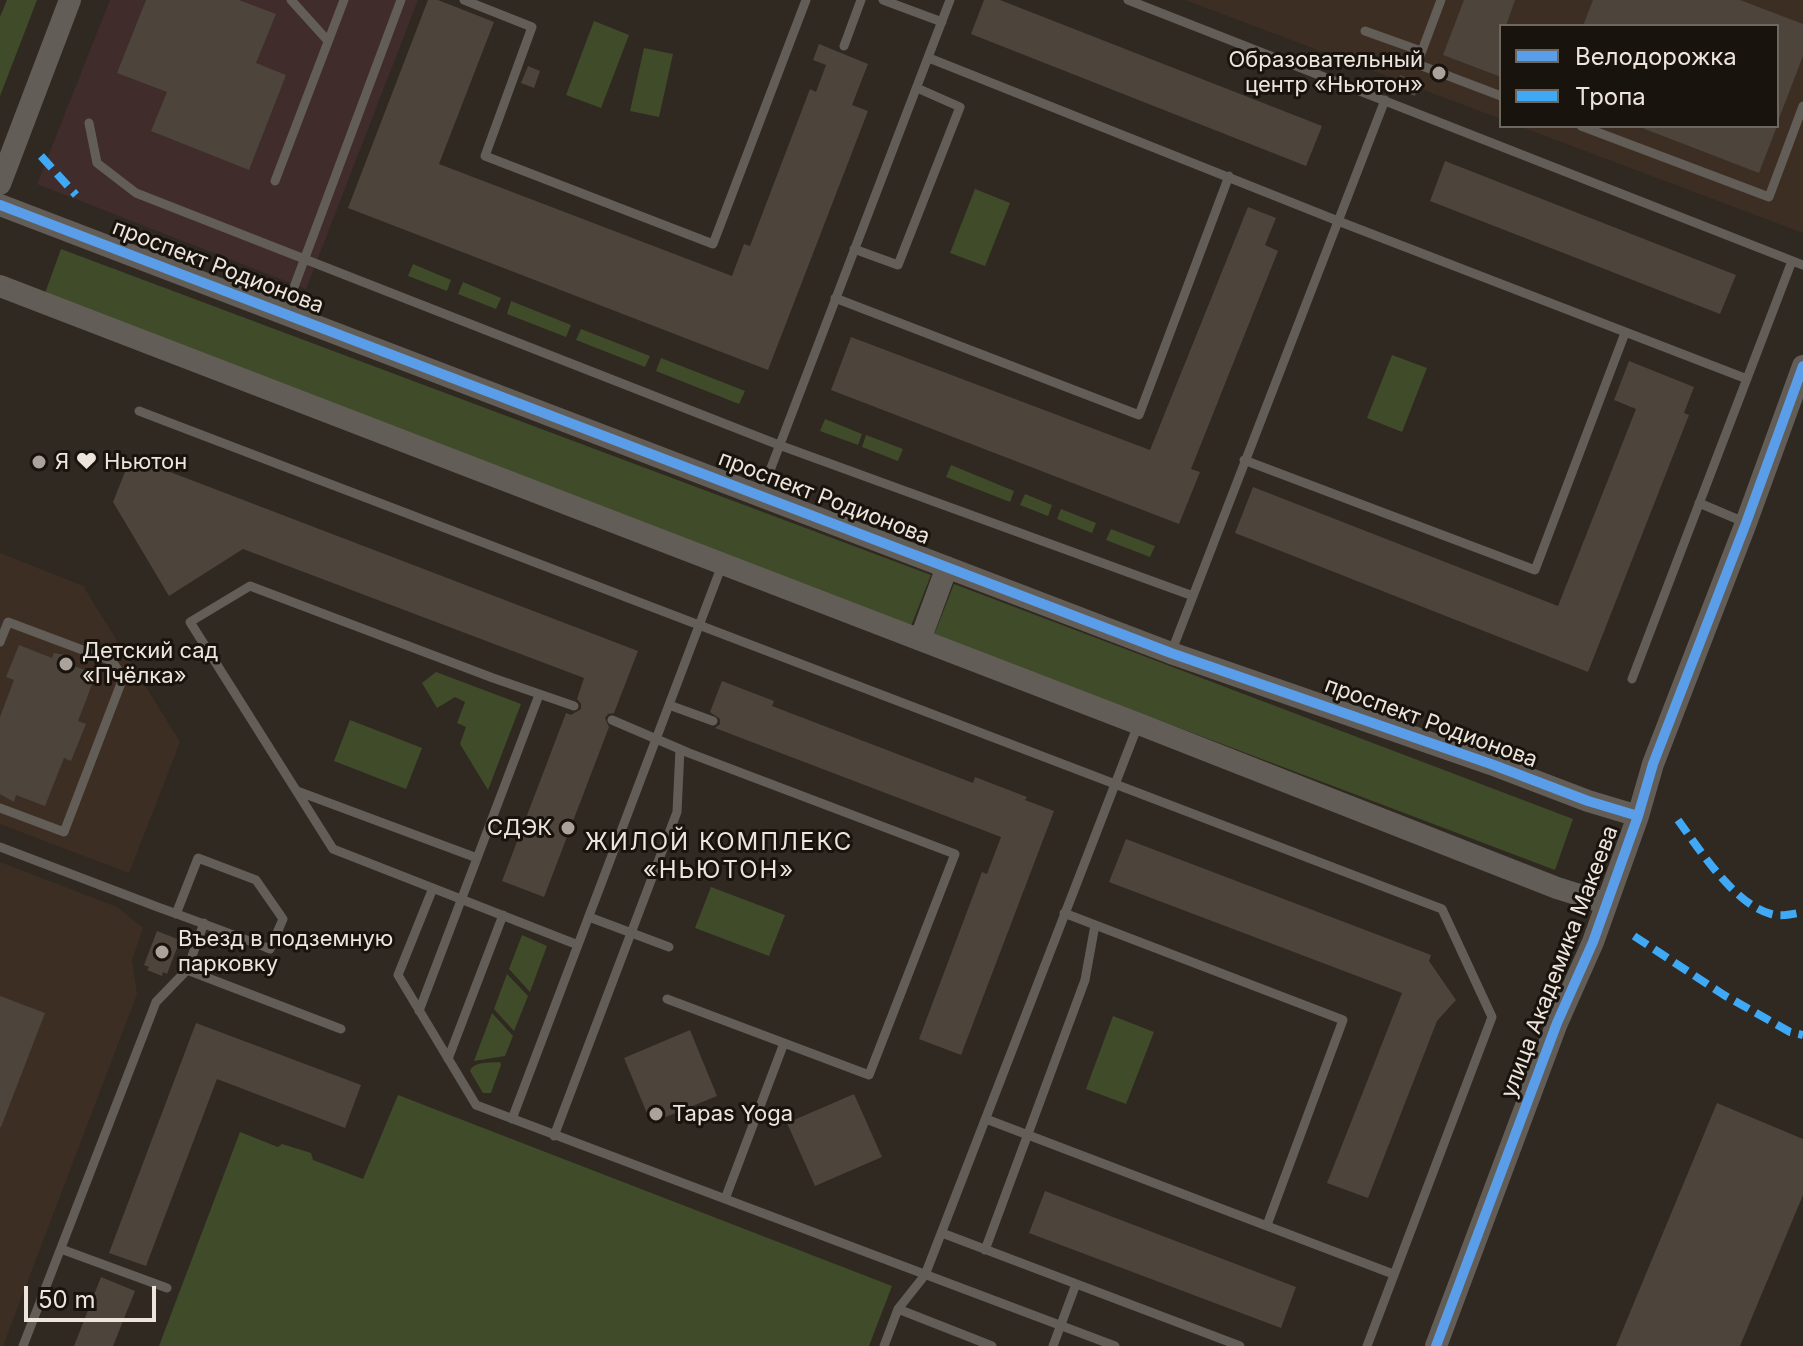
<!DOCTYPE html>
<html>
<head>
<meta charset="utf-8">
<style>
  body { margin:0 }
  #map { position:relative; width:1803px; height:1346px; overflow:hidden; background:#302922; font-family:Inter,sans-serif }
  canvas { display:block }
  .legend { position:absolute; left:1499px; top:24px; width:280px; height:104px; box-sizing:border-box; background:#19130d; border:2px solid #6e6760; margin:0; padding:10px 14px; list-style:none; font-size:24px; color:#ede4dc }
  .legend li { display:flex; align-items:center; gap:16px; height:40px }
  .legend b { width:40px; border:2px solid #6e6760 }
  .scale { position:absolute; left:24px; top:1286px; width:132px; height:36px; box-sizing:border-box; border:4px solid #ede4dc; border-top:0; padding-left:10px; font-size:24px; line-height:28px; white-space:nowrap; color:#ede4dc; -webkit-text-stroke:6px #19130d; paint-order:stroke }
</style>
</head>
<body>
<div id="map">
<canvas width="1803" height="1346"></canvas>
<ul class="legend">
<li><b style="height:10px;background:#5a9eea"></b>Велодорожка</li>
<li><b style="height:10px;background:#3fa9f5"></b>Тропа</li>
</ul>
<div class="scale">50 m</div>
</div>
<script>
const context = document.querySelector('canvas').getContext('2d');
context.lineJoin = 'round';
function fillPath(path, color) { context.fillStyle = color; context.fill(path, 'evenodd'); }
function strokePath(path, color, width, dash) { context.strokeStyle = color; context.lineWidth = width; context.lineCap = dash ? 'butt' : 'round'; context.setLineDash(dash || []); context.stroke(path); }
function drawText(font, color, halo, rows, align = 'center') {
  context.font = font + ' Inter,sans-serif'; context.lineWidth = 6; context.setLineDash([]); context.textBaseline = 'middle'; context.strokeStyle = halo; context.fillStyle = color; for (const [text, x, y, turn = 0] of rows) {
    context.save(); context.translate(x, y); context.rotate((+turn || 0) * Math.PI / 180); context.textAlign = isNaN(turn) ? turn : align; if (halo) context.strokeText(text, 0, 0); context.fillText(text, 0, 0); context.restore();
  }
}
fillPath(new Path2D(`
  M 110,0 L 418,0 L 306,289 L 37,184 Z`), '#3f2c2b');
fillPath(new Path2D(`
  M 1185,0 L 1803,0 L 1803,233 L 1519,126 L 1777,126 L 1777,26 L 1501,26 L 1501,119 Z
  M 0,553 L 83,586 L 180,742 L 129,873 L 0,824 Z
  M 0,862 L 117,907 L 143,928 L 132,960 L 137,994 L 3,1346 L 0,1346 Z`), '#3d2e24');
fillPath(new Path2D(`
  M 7,0 L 37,0 L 0,96 L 0,17 Z
  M 594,21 L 629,35 L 601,108 L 566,95 Z
  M 644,48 L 673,54 L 659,117 L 630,111 Z
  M 975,189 L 1010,203 L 985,266 L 950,253 Z
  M 61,249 L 931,575 L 911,626 L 44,296 Z
  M 413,264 L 451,280 L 447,291 L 408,276 Z
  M 463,282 L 501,298 L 496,309 L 458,294 Z
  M 511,301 L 571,325 L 566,337 L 507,314 Z
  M 581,329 L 650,356 L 645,367 L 576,340 Z
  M 1392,355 L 1427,368 L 1402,432 L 1367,418 Z
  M 661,358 L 745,391 L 739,404 L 656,371 Z
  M 825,419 L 862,434 L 858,445 L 820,431 Z
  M 866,435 L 903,449 L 898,461 L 862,447 Z
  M 951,465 L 1014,491 L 1010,502 L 946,477 Z
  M 1025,494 L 1052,505 L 1048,516 L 1020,505 Z
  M 1061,509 L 1096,523 L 1092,533 L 1057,519 Z
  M 1111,529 L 1155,546 L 1150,557 L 1106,540 Z
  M 954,584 L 1573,819 L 1555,870 L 934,635 Z
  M 436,672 L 521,704 L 488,790 L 460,744 L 466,727 L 457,723 L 465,702 L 455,697 L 437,708 L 422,683 Z
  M 350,720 L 422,748 L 406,789 L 334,761 Z
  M 711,887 L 785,915 L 769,956 L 695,928 Z
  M 522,935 L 547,946 L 530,992 L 509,969 Z
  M 507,974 L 528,996 L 514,1031 L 494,1009 Z
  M 492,1013 L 513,1036 L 505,1056 L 474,1061 Z
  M 1113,1016 L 1154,1032 L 1126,1104 L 1086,1089 Z
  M 500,1062 L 501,1065 L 491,1093 L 483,1093 L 470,1071 C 474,1061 490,1063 500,1062 Z
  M 398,1095 L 892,1286 L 869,1346 L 159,1346 L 240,1132 L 278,1147 L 282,1144 L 311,1153 L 313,1160 L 363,1179 Z`), '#404b29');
fillPath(new Path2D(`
  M 146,0 L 239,0 L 276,14 L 256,63 L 286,75 L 249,170 L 151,131 L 167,92 L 117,73 Z
  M 428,0 L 438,0 L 494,22 L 439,164 L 732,276 L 744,244 L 750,246 L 810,89 L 816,92 L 826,65 L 813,60 L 819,44 L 868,64 L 852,105 L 868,111 L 768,370 L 348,208 Z
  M 984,0 L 1000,0 L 1322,126 L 1306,166 L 971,34 Z
  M 1464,0 L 1515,0 L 1506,26 L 1501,26 L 1501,77 L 1443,55 Z
  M 1593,0 L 1740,0 L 1803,24 L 1803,56 L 1778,121 L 1777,26 L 1583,26 Z
  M 528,66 L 540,71 L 534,88 L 521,83 Z
  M 1400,75 L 1420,82 L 1415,96 L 1395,89 Z
  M 1637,126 L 1777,126 L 1759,173 Z
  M 1445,161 L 1736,275 L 1720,314 L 1430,201 Z
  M 1248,207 L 1276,218 L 1265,245 L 1278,251 L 1191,469 L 1200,472 L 1179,524 L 831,390 L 851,337 L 1150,450 Z
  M 1629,361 L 1694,387 L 1684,413 L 1689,415 L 1588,672 L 1235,533 L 1253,487 L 1558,606 L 1636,409 L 1614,400 Z
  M 131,457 L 638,651 L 614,713 L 608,714 L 605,718 L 609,727 L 544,897 L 502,881 L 566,713 L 571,715 L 581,709 L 581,704 L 577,699 L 584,678 L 243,549 L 169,596 L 113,502 Z
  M 19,645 L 52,658 L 54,653 L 70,656 L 66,663 L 96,674 L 78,721 L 86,724 L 71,761 L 64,758 L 45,806 L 16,795 L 14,802 L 0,794 L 0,717 L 14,680 L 6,677 Z
  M 722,681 L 774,701 L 772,706 L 973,783 L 975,777 L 1027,797 L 1025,800 L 1054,811 L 961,1055 L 919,1039 L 982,872 L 987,874 L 1001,837 L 715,728 L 720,724 L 720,719 L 710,712 Z
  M 1126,839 L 1431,955 L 1429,961 L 1456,1000 L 1437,1021 L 1368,1198 L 1327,1183 L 1402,993 L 1109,882 Z
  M 157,931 L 180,940 L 167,974 L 163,972 L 162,976 L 147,970 L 149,967 L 144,965 Z
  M 0,996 L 45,1013 L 1,1127 L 0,1127 Z
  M 196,1023 L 361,1085 L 345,1128 L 217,1079 L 146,1266 L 109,1253 Z
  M 690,1030 L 717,1096 L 651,1123 L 624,1058 Z
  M 854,1094 L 882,1157 L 815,1186 L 787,1123 Z
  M 1717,1103 L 1803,1139 L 1803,1195 L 1740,1346 L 1616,1346 Z
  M 1045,1191 L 1296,1287 L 1281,1328 L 1029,1233 Z
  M 101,1277 L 135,1291 L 113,1346 L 74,1346 Z`), '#4d443b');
strokePath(new Path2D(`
  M 291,0 L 328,41
  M 464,0 L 532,27 L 485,156 L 713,244 L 806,0
  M 883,0 L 942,22
  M 1128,0 L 1803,265
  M 1441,0 L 1417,64 L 1501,96
  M 1365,31 L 1421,51
  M 844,46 L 861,0
  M 929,58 L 1338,221 L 1747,379
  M 89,123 L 97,163 L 136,193 L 779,445 L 1193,596
  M 1581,126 L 1769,197 L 1803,106
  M 275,181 L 344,0
  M 854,249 L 898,265 L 960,107 L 917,88
  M 835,298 L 1139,415 L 1229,176
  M 284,314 L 401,0
  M 139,411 L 1442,909 L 1492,1017 L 1367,1346
  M 1244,460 L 1535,570 L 1625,333
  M 761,494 L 950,0
  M 1699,503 L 1744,522
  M 0,642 L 8,622 L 112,661 L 123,678 L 64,832 L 0,808
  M 1171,653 L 1385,100
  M 1632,679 L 1792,261
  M 669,705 L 713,721
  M 574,706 L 493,678 L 250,586 L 190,622 L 333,849 L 578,945
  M 612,720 L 689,753 L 955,854 L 869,1075 L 667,999
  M 297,791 L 477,858
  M 0,847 L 155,906 C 193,920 232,934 270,949 L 283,919 L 256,880 L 198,858 L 176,914
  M 433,888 L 398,975 L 476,1105 L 1115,1346
  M 1064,913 L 1343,1020 L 1267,1225
  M 589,917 L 669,947
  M 187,970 L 204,923
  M 419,1011 L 539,695
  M 448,1059 L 503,915
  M 512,1119 L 722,565
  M 986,1119 L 1393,1274
  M 554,1136 L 677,812 L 680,749
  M 725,1199 L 784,1043
  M 942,1233 L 1240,1346
  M 61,1249 L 167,1288
  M 985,1250 L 1085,980 L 1095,925
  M 898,1309 L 992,1346
  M 23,1346 L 156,1002 L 187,970 L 341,1029
  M 884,1346 L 898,1309 L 925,1275 L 1138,725
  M 1053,1346 L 1076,1284`), '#635d58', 9);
strokePath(new Path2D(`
  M 0,184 L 70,0
  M 0,205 L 1171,653 L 1491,764 L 1588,801 L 1638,816
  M 0,286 L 1139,724 L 1557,888 L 1605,903
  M 920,640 L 947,567
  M 1436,1346 L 1557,1023 L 1593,942 L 1638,816 L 1653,764 L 1746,523 L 1803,366`), '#635d58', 22);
strokePath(new Path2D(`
  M 41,156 L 76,195
  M 1678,820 C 1699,849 1735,905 1771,914 C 1782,917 1793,914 1803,912
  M 1634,936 L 1724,995 L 1790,1032 L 1803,1035`), '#3fa9f5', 8, [16, 8]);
strokePath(new Path2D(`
  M 0,205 L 1171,653 L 1491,764 L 1588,801 L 1638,816
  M 1436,1346 L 1557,1023 L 1593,942 L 1638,816 L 1653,764 L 1746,523 L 1803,366`), '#5a9eea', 10);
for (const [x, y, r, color] of [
  [1439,73,8,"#aba39b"],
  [39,462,8,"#aba39b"],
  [66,664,8,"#aba39b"],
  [568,828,8,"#aba39b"],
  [162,952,8,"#aba39b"],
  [656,1114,8,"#aba39b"]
]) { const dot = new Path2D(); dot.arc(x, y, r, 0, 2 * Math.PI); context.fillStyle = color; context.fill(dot); strokePath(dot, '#19130d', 3); }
drawText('22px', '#ede4dc', '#19130d', [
  ["Образовательный",1423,60,"right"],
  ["центр «Ньютон»",1423,85,"right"],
  ["Я ❤ Ньютон",55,462],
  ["Детский сад",82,651],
  ["«Пчёлка»",82,676],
  ["СДЭК",552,828,"right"],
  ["Въезд в подземную",178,939],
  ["парковку",178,964],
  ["Tapas Yoga",672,1114]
], 'left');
drawText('22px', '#ede4dc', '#19130d', [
  ["проспект Родионова",218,267,21],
  ["проспект Родионова",824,498,21],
  ["проспект Родионова",1431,723,20],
  ["улица Академика Макеева",1560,962,-69]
]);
context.letterSpacing = '2px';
drawText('24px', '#ede4dc', '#19130d', [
  ["ЖИЛОЙ КОМПЛЕКС",719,843],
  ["«НЬЮТОН»",719,871]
]);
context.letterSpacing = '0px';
</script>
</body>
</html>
